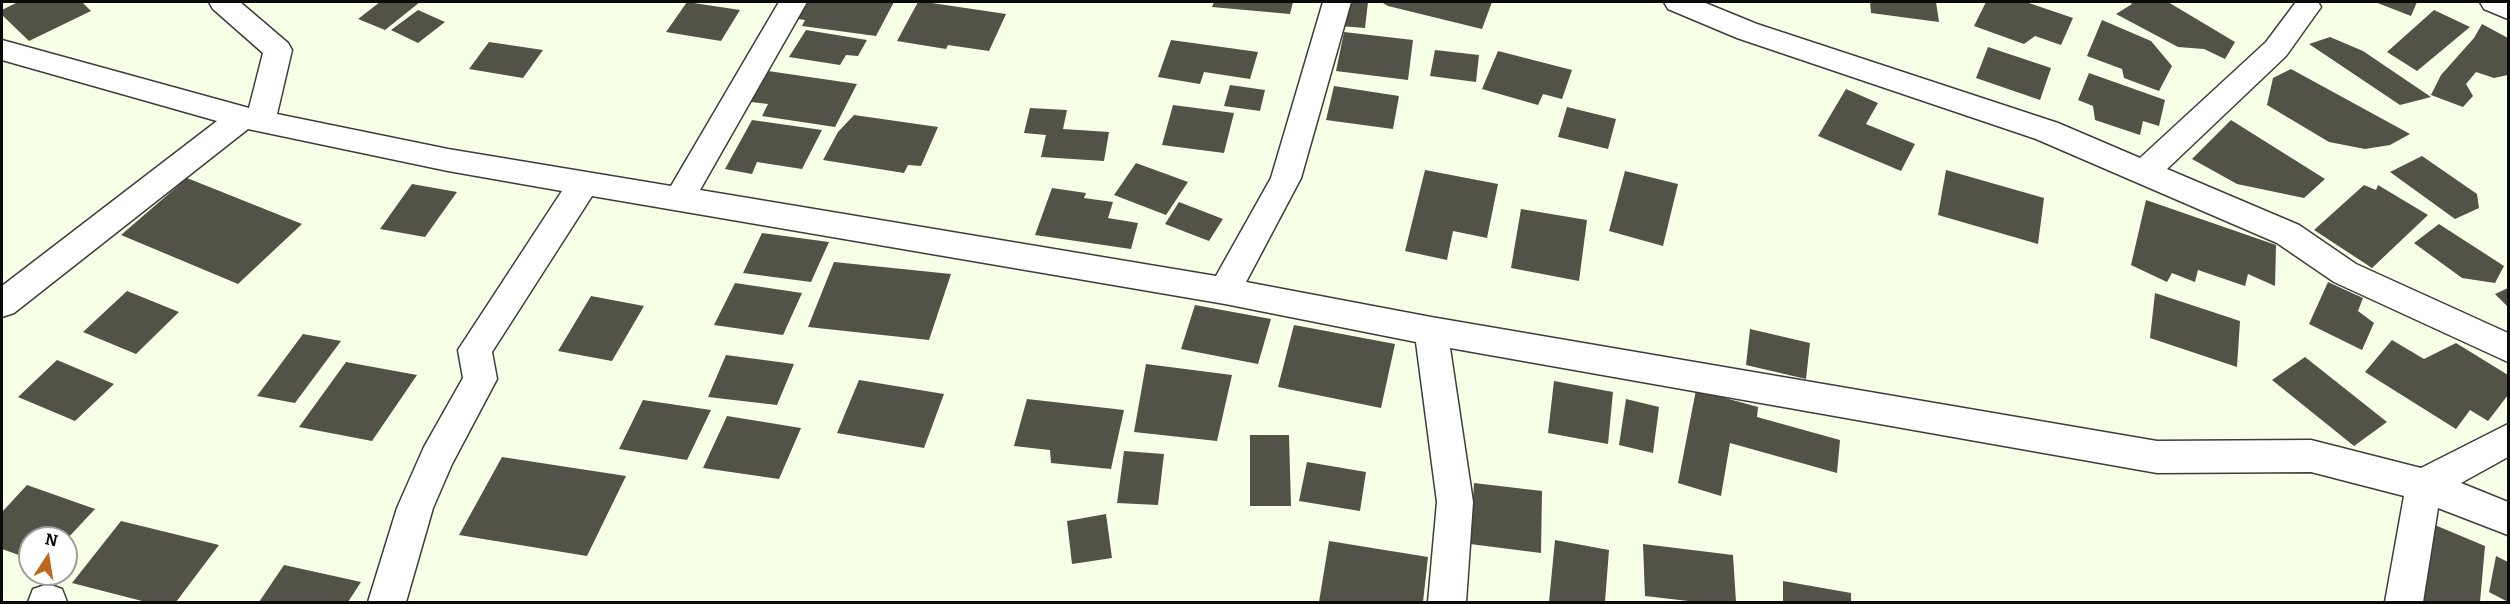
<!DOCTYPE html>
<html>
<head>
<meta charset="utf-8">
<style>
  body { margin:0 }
  #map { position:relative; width:2510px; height:604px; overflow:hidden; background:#f8ffe7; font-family:Bitter,serif }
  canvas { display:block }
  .frame { position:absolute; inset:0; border:3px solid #0a0a0a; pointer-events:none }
  .north { position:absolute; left:18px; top:526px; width:60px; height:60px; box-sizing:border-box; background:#fff; border:2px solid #9d9d9d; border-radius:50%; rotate:12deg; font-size:16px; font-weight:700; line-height:24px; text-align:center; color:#0a0a0a }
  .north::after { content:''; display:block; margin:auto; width:21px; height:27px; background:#be681e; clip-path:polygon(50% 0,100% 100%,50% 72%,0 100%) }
</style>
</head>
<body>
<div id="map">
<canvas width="2510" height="604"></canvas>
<div class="frame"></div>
<div class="north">N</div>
</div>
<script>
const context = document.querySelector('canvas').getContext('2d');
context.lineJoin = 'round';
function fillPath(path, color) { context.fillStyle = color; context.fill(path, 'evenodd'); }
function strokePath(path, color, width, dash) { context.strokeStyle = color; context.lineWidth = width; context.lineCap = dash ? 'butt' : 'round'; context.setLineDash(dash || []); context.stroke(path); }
fillPath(new Path2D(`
  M 18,2 L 82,2 L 91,11 L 29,41 L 2,15 L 2,10 Z
  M 380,2 L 420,2 L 385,30 L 358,19 Z
  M 687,2 L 740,10 L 721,41 L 666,32 Z
  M 808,2 L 894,2 L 876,36 L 802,26 L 805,20 L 798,19 Z
  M 918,2 L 925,2 L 1006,14 L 989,51 L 948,45 L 946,49 L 897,41 Z
  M 1214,2 L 1293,2 L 1290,14 L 1212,7 Z
  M 1344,2 L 1368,2 L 1365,28 L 1340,26 Z
  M 1381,2 L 1492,2 L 1482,29 L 1388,6 Z
  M 1870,2 L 1936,2 L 1939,22 L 1871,13 Z
  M 1986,2 L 2026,2 L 2073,18 L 2061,45 L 2035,36 L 2024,44 L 1974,26 Z
  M 2130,2 L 2168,2 L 2235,42 L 2225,59 L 2204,49 L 2178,47 L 2116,14 L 2132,4 Z
  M 2375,2 L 2417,2 L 2411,16 Z
  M 418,10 L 445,22 L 418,43 L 391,30 Z
  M 2434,10 L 2470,27 L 2417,71 L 2387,52 Z
  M 2102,20 L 2151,41 L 2172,66 L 2159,91 L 2124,78 L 2122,69 L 2087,56 Z
  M 2482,24 L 2508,38 L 2508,75 L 2494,78 L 2476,72 L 2466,84 L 2473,96 L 2463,107 L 2431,95 L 2441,75 L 2474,38 Z
  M 806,30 L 867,40 L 858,56 L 846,55 L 840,65 L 789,57 Z
  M 1344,32 L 1413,40 L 1408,80 L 1336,71 Z
  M 2330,37 L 2363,51 L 2431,97 L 2400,105 L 2309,44 Z
  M 1171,40 L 1258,52 L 1250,79 L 1204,72 L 1200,84 L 1158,77 Z
  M 489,42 L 543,50 L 523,78 L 469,69 Z
  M 1988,47 L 2051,68 L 2040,100 L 1976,78 Z
  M 1435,50 L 1479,55 L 1476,82 L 1430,76 Z
  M 1498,51 L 1572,70 L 1562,99 L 1543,94 L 1538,105 L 1482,89 Z
  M 2291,69 L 2410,134 L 2390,145 L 2365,149 L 2329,142 L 2267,105 L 2273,78 Z
  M 768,71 L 857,84 L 835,127 L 762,116 L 768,104 L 751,102 Z
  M 2089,73 L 2165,100 L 2159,126 L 2143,121 L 2140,135 L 2095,120 L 2093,106 L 2078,100 Z
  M 1230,85 L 1265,90 L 1260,111 L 1224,106 Z
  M 1334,86 L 1399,96 L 1393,129 L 1326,120 Z
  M 1846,89 L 1878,103 L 1866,124 L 1915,144 L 1901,171 L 1818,136 Z
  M 1173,105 L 1234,113 L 1224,153 L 1162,145 Z
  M 1567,107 L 1616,119 L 1608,149 L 1558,137 Z
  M 1030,108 L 1067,110 L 1063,129 L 1109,132 L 1104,161 L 1041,157 L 1046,135 L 1024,133 Z
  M 854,115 L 938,127 L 921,166 L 908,165 L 904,173 L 823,160 L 838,132 Z
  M 752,120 L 822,130 L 802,169 L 757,162 L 752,174 L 725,169 Z
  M 2231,120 L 2325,179 L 2304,198 L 2237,184 L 2192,159 Z
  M 2422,156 L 2477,194 L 2479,208 L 2455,219 L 2390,172 Z
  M 1136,163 L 1188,182 L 1166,215 L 1114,195 Z
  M 1425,170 L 1498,184 L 1487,238 L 1453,231 L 1447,260 L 1405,251 Z
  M 1946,170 L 2044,198 L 2038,244 L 1938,215 Z
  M 1625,171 L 1678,184 L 1663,246 L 1609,231 Z
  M 187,178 L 302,224 L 238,284 L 121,235 Z
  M 412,184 L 457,192 L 425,237 L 380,229 Z
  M 2364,185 L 2376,190 L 2378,185 L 2428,215 L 2372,268 L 2314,230 Z
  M 1052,188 L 1086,193 L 1084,198 L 1113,202 L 1108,218 L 1138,223 L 1131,249 L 1035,235 Z
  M 2146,200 L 2276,245 L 2275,286 L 2248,274 L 2245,286 L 2198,270 L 2195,282 L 2172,273 L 2167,282 L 2131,265 Z
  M 1179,202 L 1223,219 L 1209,241 L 1165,224 Z
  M 1521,209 L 1587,220 L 1579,281 L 1511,268 Z
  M 2439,224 L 2504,266 L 2495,283 L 2462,278 L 2414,243 Z
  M 762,233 L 829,242 L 811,282 L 743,273 Z
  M 834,262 L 951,274 L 929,340 L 808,327 Z
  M 2328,282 L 2363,298 L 2358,311 L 2374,323 L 2362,350 L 2309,324 Z
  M 735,283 L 802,293 L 783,335 L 714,325 Z
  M 2508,288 L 2508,307 L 2495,294 Z
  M 127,291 L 179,312 L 136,354 L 83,332 Z
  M 2155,293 L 2240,321 L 2237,367 L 2150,338 Z
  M 591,296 L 644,306 L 612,361 L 558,351 Z
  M 1195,305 L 1271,319 L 1258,364 L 1181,349 Z
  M 1294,325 L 1395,344 L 1381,408 L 1278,387 Z
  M 1750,329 L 1810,343 L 1806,379 L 1746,365 Z
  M 303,334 L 341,341 L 295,403 L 257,396 Z
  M 2392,340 L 2424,359 L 2456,343 L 2508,375 L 2508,395 L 2488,421 L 2470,410 L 2456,429 L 2365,372 Z
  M 726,355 L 794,364 L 777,405 L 708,397 Z
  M 2305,357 L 2387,422 L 2354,446 L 2272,380 Z
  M 57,360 L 114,384 L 75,421 L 18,397 Z
  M 346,362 L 417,375 L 372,441 L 299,427 Z
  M 1146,364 L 1232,375 L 1217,441 L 1134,432 Z
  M 859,380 L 944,394 L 924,448 L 837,433 Z
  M 1554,381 L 1613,392 L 1608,444 L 1548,433 Z
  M 1696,390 L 1758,407 L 1757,417 L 1840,440 L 1837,473 L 1730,443 L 1721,496 L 1678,483 Z
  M 1027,399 L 1124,410 L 1111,469 L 1051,463 L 1050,450 L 1014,446 Z
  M 1626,399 L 1659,407 L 1653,453 L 1619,445 Z
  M 643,400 L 711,410 L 687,460 L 619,449 Z
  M 727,416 L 801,428 L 779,479 L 703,468 Z
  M 1250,435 L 1289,435 L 1291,506 L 1250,506 Z
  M 1124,451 L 1164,454 L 1158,505 L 1117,503 Z
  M 502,457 L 626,476 L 587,556 L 459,535 Z
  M 1307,462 L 1366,472 L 1360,511 L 1299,501 Z
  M 1474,483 L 1542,491 L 1541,553 L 1470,544 Z
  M 27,485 L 95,509 L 66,540 L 66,538 L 30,538 L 30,559 L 2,549 L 2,512 Z
  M 1106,514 L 1112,558 L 1072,564 L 1067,521 Z
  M 121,521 L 219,545 L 176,602 L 146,602 L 72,583 Z
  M 2430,523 L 2485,546 L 2480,602 L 2426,602 L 2419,600 Z
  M 1555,540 L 1609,550 L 1605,602 L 1549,602 Z
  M 1329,541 L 1428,557 L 1423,602 L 1319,602 Z
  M 1643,544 L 1733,555 L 1736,602 L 1697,602 L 1645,596 Z
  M 2496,556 L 2508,562 L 2508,602 L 2489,592 Z
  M 284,565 L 361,582 L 348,602 L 259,602 Z
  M 1783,581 L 1851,593 L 1851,602 L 1783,602 Z`), '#535246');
const street = new Path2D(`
  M 209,2 L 240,2 L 288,43 L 292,50 L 277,114 L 448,149 L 671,186 L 779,2 L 807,2 L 700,190 L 1216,276 L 1271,178 L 1323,2 L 1351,2 L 1301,178 L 1246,282 L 1431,317 L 2157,441 L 2311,440 L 2421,468 L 2508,424 L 2508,457 L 2461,483 L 2508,502 L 2508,535 L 2438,508 L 2423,602 L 2385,602 L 2404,496 L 2311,472 L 2157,473 L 1450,348 L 1473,502 L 1466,602 L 1428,602 L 1437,502 L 1416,342 L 1225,304 L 592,196 L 492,352 L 497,379 L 452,464 L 433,508 L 406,602 L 368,602 L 397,508 L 424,447 L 463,378 L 458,350 L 562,191 L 448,171 L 248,129 L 14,313 L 2,317 L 2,286 L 217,121 L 2,60 L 2,40 L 249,108 L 263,53 L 213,9 Z
  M 1664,2 L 1703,2 L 1757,24 L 2058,123 L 2140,158 L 2266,42 L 2296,2 L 2318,2 L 2321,7 L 2286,56 L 2167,169 L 2299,225 L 2356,264 L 2508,333 L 2508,362 L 2334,282 L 2277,243 L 2036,139 L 1737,38 L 1668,9 Z
  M 2480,2 L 2508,2 L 2508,19 L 2484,9 Z
  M 48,584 L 62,589 L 67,602 L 28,602 L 33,589 Z`);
strokePath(street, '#3d3d3d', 3);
fillPath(street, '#fff');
</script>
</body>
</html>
